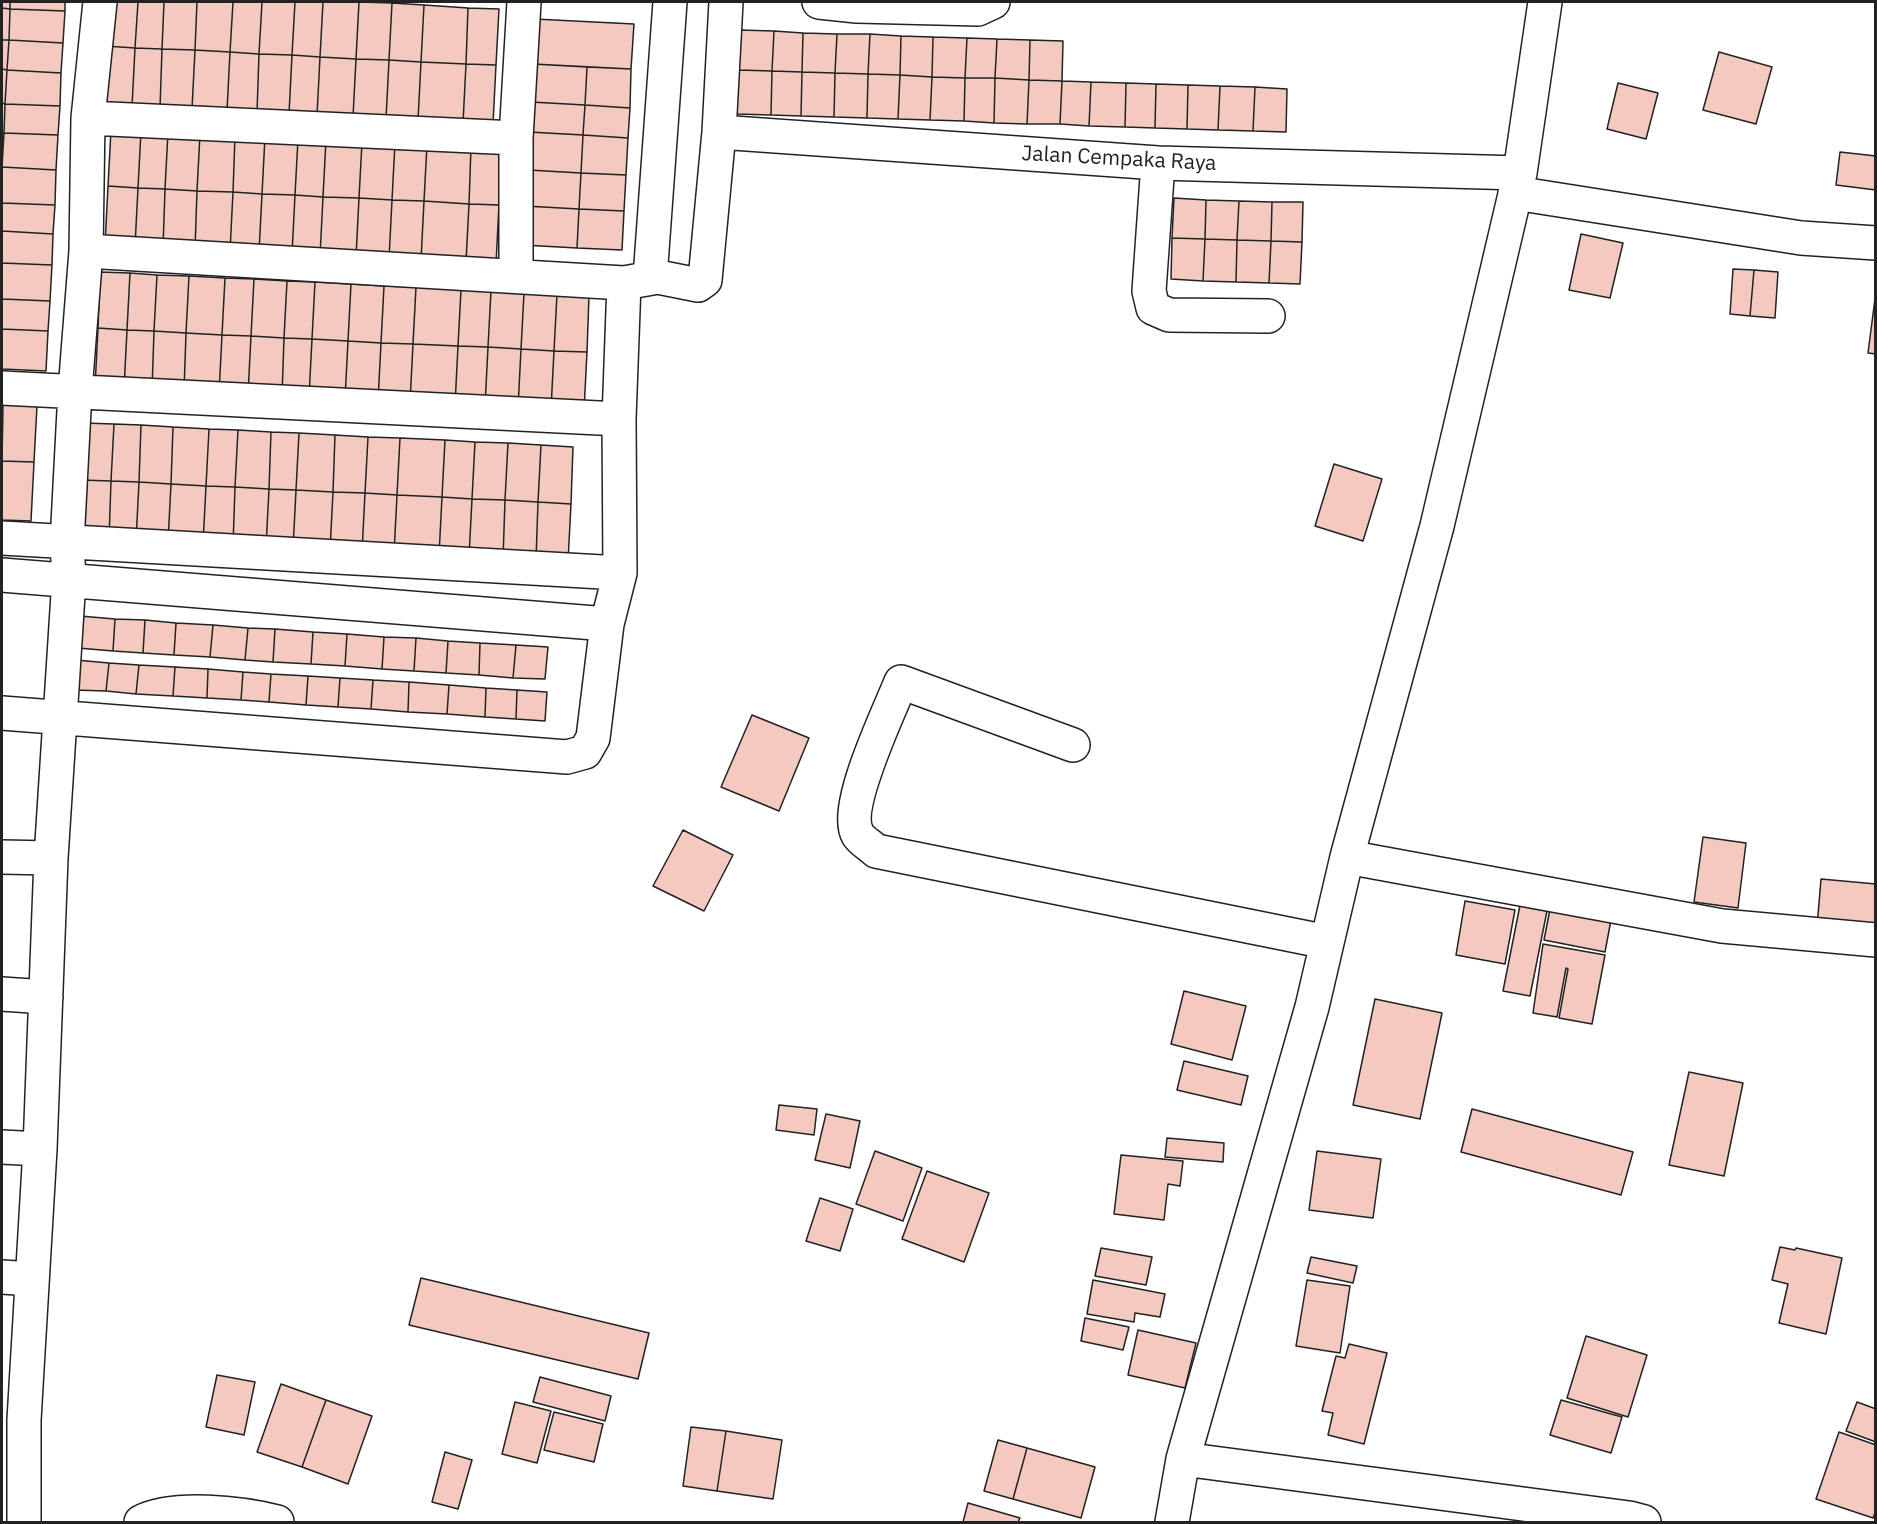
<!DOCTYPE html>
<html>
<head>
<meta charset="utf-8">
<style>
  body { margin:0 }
  #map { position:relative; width:1877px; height:1524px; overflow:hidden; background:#fff; font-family:"IBM Plex Sans",sans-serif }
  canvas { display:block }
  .frame { position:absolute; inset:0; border:3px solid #222; pointer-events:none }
</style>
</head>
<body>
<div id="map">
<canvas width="1877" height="1524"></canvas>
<div class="frame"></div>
</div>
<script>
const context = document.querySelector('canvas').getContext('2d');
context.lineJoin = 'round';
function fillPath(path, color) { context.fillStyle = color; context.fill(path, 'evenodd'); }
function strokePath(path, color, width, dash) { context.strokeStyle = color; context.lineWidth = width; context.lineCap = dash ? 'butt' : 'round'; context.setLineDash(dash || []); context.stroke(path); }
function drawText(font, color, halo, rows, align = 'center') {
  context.font = font + ' "IBM Plex Sans",sans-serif'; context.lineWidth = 4.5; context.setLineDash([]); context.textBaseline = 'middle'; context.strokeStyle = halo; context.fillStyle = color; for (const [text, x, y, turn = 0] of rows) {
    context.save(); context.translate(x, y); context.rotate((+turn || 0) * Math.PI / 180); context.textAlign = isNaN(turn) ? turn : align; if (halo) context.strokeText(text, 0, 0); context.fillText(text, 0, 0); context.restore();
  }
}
const building = new Path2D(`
  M 2,2 L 10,2 L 10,9 L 2,8 Z
  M 10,2 L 65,2 L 65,11 L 10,9 Z
  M 107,2 L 138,2 L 135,48 L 105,46 Z
  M 138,2 L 164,2 L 162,49 L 135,48 Z
  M 164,2 L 197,2 L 195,50 L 162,49 Z
  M 197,2 L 233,2 L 230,52 L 195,50 Z
  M 233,2 L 262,2 L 259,54 L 230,52 Z
  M 262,2 L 295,2 L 292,55 L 259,54 Z
  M 295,2 L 323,2 L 320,57 L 292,55 Z
  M 323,2 L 359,2 L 356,59 L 320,57 Z
  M 359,2 L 392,3 L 389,60 L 356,59 Z
  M 392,3 L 424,5 L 421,62 L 389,60 Z
  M 424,5 L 468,8 L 466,64 L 421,62 Z
  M 2,8 L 10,9 L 9,40 L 2,40 Z
  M 468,8 L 499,9 L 496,65 L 466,64 Z
  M 10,9 L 65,11 L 63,43 L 9,40 Z
  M 535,19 L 634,24 L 631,69 L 533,64 Z
  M 739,30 L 774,31 L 772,71 L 738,70 Z
  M 774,31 L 803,33 L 802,72 L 772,71 Z
  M 803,33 L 837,34 L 835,73 L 802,72 Z
  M 837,34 L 870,34 L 868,74 L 835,73 Z
  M 870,34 L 901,36 L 900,75 L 868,74 Z
  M 901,36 L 933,37 L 932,77 L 900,75 Z
  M 933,37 L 967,38 L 965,78 L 932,77 Z
  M 967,38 L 997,39 L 995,78 L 965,78 Z
  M 997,39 L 1030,40 L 1029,80 L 995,78 Z
  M 2,40 L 9,40 L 7,70 L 2,69 Z
  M 9,40 L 63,43 L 61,73 L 7,70 Z
  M 1030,40 L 1063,41 L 1062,81 L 1029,80 Z
  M 105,46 L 135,48 L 132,107 L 102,105 Z
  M 135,48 L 162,49 L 160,108 L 132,107 Z
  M 162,49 L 195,50 L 192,109 L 160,108 Z
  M 195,50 L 230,52 L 227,111 L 192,109 Z
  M 230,52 L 259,54 L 257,112 L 227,111 Z
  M 1719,52 L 1772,67 L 1756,124 L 1703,110 Z
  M 259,54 L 292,55 L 289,114 L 257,112 Z
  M 292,55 L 320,57 L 317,115 L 289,114 Z
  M 320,57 L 356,59 L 353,117 L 317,115 Z
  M 356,59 L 389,60 L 386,119 L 353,117 Z
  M 389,60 L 421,62 L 418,120 L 386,119 Z
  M 421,62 L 466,64 L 463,123 L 418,120 Z
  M 466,64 L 496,65 L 493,124 L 463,123 Z
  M 533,64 L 587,67 L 585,105 L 531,102 Z
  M 587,67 L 631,69 L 630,108 L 585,105 Z
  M 2,69 L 7,70 L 5,104 L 2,103 Z
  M 7,70 L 61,73 L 60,106 L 5,104 Z
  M 738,70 L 772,71 L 771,115 L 736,114 Z
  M 772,71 L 802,72 L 801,116 L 771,115 Z
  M 802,72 L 835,73 L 834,117 L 801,116 Z
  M 835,73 L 868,74 L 867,118 L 834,117 Z
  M 868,74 L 900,75 L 898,119 L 867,118 Z
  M 900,75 L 932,77 L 930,120 L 898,119 Z
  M 932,77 L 965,78 L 964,121 L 930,120 Z
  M 965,78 L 995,78 L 994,123 L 964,121 Z
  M 995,78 L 1029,80 L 1027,124 L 994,123 Z
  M 1029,80 L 1062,81 L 1060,124 L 1027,124 Z
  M 1062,81 L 1091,82 L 1089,126 L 1060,124 Z
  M 1091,82 L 1126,83 L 1125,127 L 1089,126 Z
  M 1126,83 L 1156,84 L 1155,128 L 1125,127 Z
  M 1618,83 L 1658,93 L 1646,139 L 1607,129 Z
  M 1156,84 L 1188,85 L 1187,129 L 1155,128 Z
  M 1188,85 L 1220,86 L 1218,130 L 1187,129 Z
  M 1220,86 L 1255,87 L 1253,131 L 1218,130 Z
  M 1255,87 L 1287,89 L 1286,132 L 1253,131 Z
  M 531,102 L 585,105 L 583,135 L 529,132 Z
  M 2,103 L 5,104 L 4,133 L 2,133 Z
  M 5,104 L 60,106 L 58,135 L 4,133 Z
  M 585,105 L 630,108 L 628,138 L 583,135 Z
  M 111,130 L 141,131 L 138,188 L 108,186 Z
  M 141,131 L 168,132 L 165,189 L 138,188 Z
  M 168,132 L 200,134 L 197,191 L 165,189 Z
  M 529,132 L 583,135 L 581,173 L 528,170 Z
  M 2,133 L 4,133 L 2,167 Z
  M 4,133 L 58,135 L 56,170 L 2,167 Z
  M 200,134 L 235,136 L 233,192 L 197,191 Z
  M 583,135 L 628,138 L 626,175 L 581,173 Z
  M 235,136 L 265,137 L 262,194 L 233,192 Z
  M 265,137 L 298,139 L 295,195 L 262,194 Z
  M 298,139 L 326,140 L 323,197 L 295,195 Z
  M 326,140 L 362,142 L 359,198 L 323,197 Z
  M 362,142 L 395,143 L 392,200 L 359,198 Z
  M 395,143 L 427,145 L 424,201 L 392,200 Z
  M 427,145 L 471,147 L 469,204 L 424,201 Z
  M 471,147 L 502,149 L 499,205 L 469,204 Z
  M 1840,152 L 1876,156 L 1876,190 L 1836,185 Z
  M 2,167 L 56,170 L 55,205 L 2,203 Z
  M 528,170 L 581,173 L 579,209 L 525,206 Z
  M 581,173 L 626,175 L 624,211 L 579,209 Z
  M 108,186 L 138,188 L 135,246 L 105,245 Z
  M 138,188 L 165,189 L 163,248 L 135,246 Z
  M 165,189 L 197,191 L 195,249 L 163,248 Z
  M 197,191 L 233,192 L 230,251 L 195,249 Z
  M 233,192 L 262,194 L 259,252 L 230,251 Z
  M 262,194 L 295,195 L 292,254 L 259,252 Z
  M 295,195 L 323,197 L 320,256 L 292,254 Z
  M 323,197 L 359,198 L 356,257 L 320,256 Z
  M 359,198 L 392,200 L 389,259 L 356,257 Z
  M 1174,198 L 1206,200 L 1205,239 L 1172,238 Z
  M 392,200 L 424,201 L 421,260 L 389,259 Z
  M 1206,200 L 1239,201 L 1237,240 L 1205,239 Z
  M 424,201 L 469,204 L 466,262 L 421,260 Z
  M 1239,201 L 1272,202 L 1271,241 L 1237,240 Z
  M 1272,202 L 1303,202 L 1302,242 L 1271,241 Z
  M 2,203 L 55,205 L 53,234 L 2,231 Z
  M 469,204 L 499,205 L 496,264 L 466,262 Z
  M 525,206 L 579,209 L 577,248 L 523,245 Z
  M 579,209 L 624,211 L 622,250 L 577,248 Z
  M 2,231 L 53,234 L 52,265 L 2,263 Z
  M 1581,234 L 1623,243 L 1610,298 L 1569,290 Z
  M 1172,238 L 1205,239 L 1203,281 L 1171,279 Z
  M 1205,239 L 1237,240 L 1236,282 L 1203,281 Z
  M 1237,240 L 1271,241 L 1269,283 L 1236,282 Z
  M 1271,241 L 1302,242 L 1300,284 L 1269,283 Z
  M 2,263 L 52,265 L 50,301 L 2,299 Z
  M 1733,269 L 1754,270 L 1750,316 L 1730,314 Z
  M 1754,270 L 1778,272 L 1775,318 L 1750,316 Z
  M 100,272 L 130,273 L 127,330 L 98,328 Z
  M 130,273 L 157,275 L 154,331 L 127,330 Z
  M 157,275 L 189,276 L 186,333 L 154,331 Z
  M 189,276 L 225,278 L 222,335 L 186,333 Z
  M 225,278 L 254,279 L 251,336 L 222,335 Z
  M 254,279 L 287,281 L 284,338 L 251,336 Z
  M 287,281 L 315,282 L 312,339 L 284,338 Z
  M 315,282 L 351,284 L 348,341 L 312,339 Z
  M 351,284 L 384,286 L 381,343 L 348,341 Z
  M 384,286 L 416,287 L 413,344 L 381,343 Z
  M 416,287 L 461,290 L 458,346 L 413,344 Z
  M 461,290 L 491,291 L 488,347 L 458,346 Z
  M 491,291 L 524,293 L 521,349 L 488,347 Z
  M 1876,291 L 1876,354 L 1868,353 Z
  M 524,293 L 557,294 L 554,351 L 521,349 Z
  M 557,294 L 589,296 L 587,352 L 554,351 Z
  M 2,299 L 50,301 L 48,331 L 2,329 Z
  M 98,328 L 127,330 L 124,389 L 95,387 Z
  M 2,329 L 48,331 L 46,371 L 2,369 Z
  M 127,330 L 154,331 L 152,390 L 124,389 Z
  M 154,331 L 186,333 L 184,391 L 152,390 Z
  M 186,333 L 222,335 L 219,393 L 184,391 Z
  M 222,335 L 251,336 L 248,394 L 219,393 Z
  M 251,336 L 284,338 L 282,396 L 248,394 Z
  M 284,338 L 312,339 L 309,397 L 282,396 Z
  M 312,339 L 348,341 L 345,399 L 309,397 Z
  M 348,341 L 381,343 L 378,401 L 345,399 Z
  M 381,343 L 413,344 L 410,402 L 378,401 Z
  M 413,344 L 458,346 L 455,405 L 410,402 Z
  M 458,346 L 488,347 L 485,406 L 455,405 Z
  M 488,347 L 521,349 L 518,408 L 485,406 Z
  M 521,349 L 554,351 L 551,409 L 518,408 Z
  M 554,351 L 587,352 L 584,411 L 551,409 Z
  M 2,404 L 3,404 L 2,446 Z
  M 3,404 L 37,406 L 34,462 L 2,461 Z
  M 84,423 L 114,424 L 111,481 L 81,480 Z
  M 114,424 L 141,425 L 139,482 L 111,481 Z
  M 141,425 L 173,427 L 171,484 L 139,482 Z
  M 173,427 L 209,429 L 206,486 L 171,484 Z
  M 209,429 L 238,430 L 235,487 L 206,486 Z
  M 238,430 L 271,432 L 269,489 L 235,487 Z
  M 271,432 L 299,433 L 296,490 L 269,489 Z
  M 299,433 L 335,435 L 333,492 L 296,490 Z
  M 335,435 L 368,437 L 365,493 L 333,492 Z
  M 368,437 L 400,438 L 397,495 L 365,493 Z
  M 400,438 L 445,440 L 442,497 L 397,495 Z
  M 445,440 L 475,442 L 472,499 L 442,497 Z
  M 475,442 L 508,443 L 505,500 L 472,499 Z
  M 508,443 L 541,445 L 538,502 L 505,500 Z
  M 541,445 L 573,447 L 571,504 L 538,502 Z
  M 2,461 L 34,462 L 31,521 L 2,520 Z
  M 1334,464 L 1382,479 L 1363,541 L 1315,526 Z
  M 81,480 L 111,481 L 109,539 L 78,538 Z
  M 111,481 L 139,482 L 136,541 L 109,539 Z
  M 139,482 L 171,484 L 168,542 L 136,541 Z
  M 171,484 L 206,486 L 203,544 L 168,542 Z
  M 206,486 L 235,487 L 233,546 L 203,544 Z
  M 235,487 L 269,489 L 266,547 L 233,546 Z
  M 269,489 L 296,490 L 293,549 L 266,547 Z
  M 296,490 L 333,492 L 330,550 L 293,549 Z
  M 333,492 L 365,493 L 362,552 L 330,550 Z
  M 365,493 L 397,495 L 394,554 L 362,552 Z
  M 397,495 L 442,497 L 439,555 L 394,554 Z
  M 442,497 L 472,499 L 469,557 L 439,555 Z
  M 472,499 L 505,500 L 503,559 L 469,557 Z
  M 505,500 L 538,502 L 536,560 L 503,559 Z
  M 538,502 L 571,504 L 568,562 L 536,560 Z
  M 80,616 L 115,619 L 113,651 L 78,648 Z
  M 115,619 L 145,620 L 143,653 L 113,651 Z
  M 145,620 L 176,623 L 174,655 L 143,653 Z
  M 176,623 L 213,625 L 210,657 L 174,655 Z
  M 213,625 L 248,628 L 245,660 L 210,657 Z
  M 248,628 L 275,629 L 273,662 L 245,660 Z
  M 275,629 L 313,632 L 311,664 L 273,662 Z
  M 313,632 L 347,634 L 345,666 L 311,664 Z
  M 347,634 L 384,637 L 382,669 L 345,666 Z
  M 384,637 L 416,638 L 414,671 L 382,669 Z
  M 416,638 L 448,641 L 446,673 L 414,671 Z
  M 448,641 L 480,643 L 479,675 L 446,673 Z
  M 480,643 L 516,645 L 513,678 L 479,675 Z
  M 516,645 L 548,647 L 545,679 L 513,678 Z
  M 76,660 L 109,663 L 106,691 L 74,690 Z
  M 109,663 L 139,665 L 136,694 L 106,691 Z
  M 139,665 L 175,667 L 173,696 L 136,694 Z
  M 175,667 L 208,669 L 207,698 L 173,696 Z
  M 208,669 L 243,672 L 241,700 L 207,698 Z
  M 243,672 L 271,674 L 269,702 L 241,700 Z
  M 271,674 L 308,676 L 306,705 L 269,702 Z
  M 308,676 L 340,678 L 338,707 L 306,705 Z
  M 340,678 L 373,680 L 371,709 L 338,707 Z
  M 373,680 L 409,682 L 408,712 L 371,709 Z
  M 409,682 L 449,685 L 447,714 L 408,712 Z
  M 449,685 L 486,688 L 485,717 L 447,714 Z
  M 486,688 L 517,690 L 516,719 L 485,717 Z
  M 517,690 L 547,692 L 545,721 L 516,719 Z
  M 752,715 L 809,738 L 779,811 L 721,787 Z
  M 683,830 L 733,855 L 704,911 L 653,886 Z
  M 1703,837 L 1746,843 L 1738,908 L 1694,902 Z
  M 1821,879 L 1876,884 L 1876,927 L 1817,927 Z
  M 1465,901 L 1515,910 L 1505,964 L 1456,955 Z
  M 1520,905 L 1547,911 L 1530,996 L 1503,991 Z
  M 1550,909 L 1611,920 L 1605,952 L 1544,940 Z
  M 1543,944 L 1605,955 L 1592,1024 L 1559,1018 L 1568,969 L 1566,968 L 1557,1017 L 1533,1013 Z
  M 1184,991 L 1246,1006 L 1232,1060 L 1171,1044 Z
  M 1375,999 L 1442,1013 L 1420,1119 L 1353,1105 Z
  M 1184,1061 L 1248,1076 L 1241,1105 L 1177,1090 Z
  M 1689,1072 L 1743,1083 L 1724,1176 L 1669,1165 Z
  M 779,1105 L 817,1109 L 814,1135 L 776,1130 Z
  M 1472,1109 L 1633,1152 L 1621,1195 L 1461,1152 Z
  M 826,1114 L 860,1121 L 850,1168 L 815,1160 Z
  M 1167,1138 L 1224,1143 L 1223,1162 L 1165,1157 Z
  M 875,1151 L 922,1168 L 903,1221 L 856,1204 Z
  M 1317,1151 L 1381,1159 L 1373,1218 L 1309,1210 Z
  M 1121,1155 L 1183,1161 L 1180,1186 L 1168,1184 L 1164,1220 L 1114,1214 Z
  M 927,1171 L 989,1193 L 964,1262 L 902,1239 Z
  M 820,1198 L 853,1209 L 840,1251 L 806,1241 Z
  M 1780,1247 L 1795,1250 L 1796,1248 L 1842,1258 L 1826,1334 L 1779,1323 L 1788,1284 L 1772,1280 Z
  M 1101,1248 L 1152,1257 L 1146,1285 L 1095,1276 Z
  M 1311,1257 L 1357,1266 L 1353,1283 L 1307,1273 Z
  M 421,1278 L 649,1333 L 638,1379 L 409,1325 Z
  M 1093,1280 L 1165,1294 L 1160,1317 L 1135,1313 L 1134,1322 L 1087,1314 Z
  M 1307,1280 L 1350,1286 L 1340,1353 L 1296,1346 Z
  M 1085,1318 L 1129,1327 L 1123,1350 L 1081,1341 Z
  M 1138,1330 L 1196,1343 L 1185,1388 L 1128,1375 Z
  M 1586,1336 L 1647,1355 L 1628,1417 L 1567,1398 Z
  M 1349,1344 L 1387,1353 L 1364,1444 L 1328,1435 L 1333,1413 L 1322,1411 L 1336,1356 L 1345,1358 Z
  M 217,1375 L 255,1382 L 244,1435 L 206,1427 Z
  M 540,1377 L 611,1396 L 605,1421 L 533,1402 Z
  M 281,1384 L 326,1400 L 302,1467 L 257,1452 Z
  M 326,1400 L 372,1416 L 348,1484 L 302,1467 Z
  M 1561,1400 L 1622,1417 L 1611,1453 L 1550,1435 Z
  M 515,1402 L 551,1411 L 537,1463 L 502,1454 Z
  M 1857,1402 L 1876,1409 L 1876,1442 L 1846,1431 Z
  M 554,1412 L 603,1424 L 594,1462 L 544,1450 Z
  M 691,1427 L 726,1431 L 717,1491 L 683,1486 Z
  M 726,1431 L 782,1440 L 773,1499 L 717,1491 Z
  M 1839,1432 L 1876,1445 L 1876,1510 L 1873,1518 L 1816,1499 Z
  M 998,1440 L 1027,1448 L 1013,1499 L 984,1491 Z
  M 1027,1448 L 1095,1467 L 1081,1518 L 1013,1499 Z
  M 445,1452 L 472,1460 L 458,1509 L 432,1502 Z
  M 968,1503 L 1020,1518 L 1018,1522 L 963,1522 Z`);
fillPath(building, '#f3c9c0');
strokePath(building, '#222', 1.5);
const street = new Path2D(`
  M 819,2 L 857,6 L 978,9 L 993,2
  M 88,118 L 516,138
  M 719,132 L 1158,163 L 1520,173
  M 1158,163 L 1149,291 L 1153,308 L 1169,315 L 1268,316
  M 1515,193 L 1801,238 L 1876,243
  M 86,251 L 624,283
  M 516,275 L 516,138 L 524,2
  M 650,278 L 670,2
  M 2,388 L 619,419
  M 2,538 L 620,573
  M 2,575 L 607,624
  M 2,713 L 567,757 L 585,752 L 593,738 L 607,624 L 620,573 L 619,419 L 624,283 L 658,277 L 698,285 L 705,280 L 719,132 L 726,2
  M 1073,745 L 901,682 C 889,712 842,808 858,835 C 862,841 871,846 876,851 L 1327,942
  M 2,857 L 51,858
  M 1347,857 L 1722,926 L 1876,940
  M 2,994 L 46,997
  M 2,1147 L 40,1149
  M 2,1277 L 32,1279
  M 1183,1459 L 1629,1518 L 1644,1522
  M 24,1522 L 24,1420 L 40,1149 L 51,858 L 69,579 L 67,543 L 75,391 L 86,251 L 88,118 L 100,2
  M 141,1522 C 173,1505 242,1513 277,1522
  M 1172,1522 L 1183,1459 L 1312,1007 L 1347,857 L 1437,526 L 1520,173 L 1545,2`);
strokePath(street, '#222', 36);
strokePath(street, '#fff', 33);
drawText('21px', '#222', '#fff', [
  ["Jalan Cempaka Raya",1119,159,3]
]);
</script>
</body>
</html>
